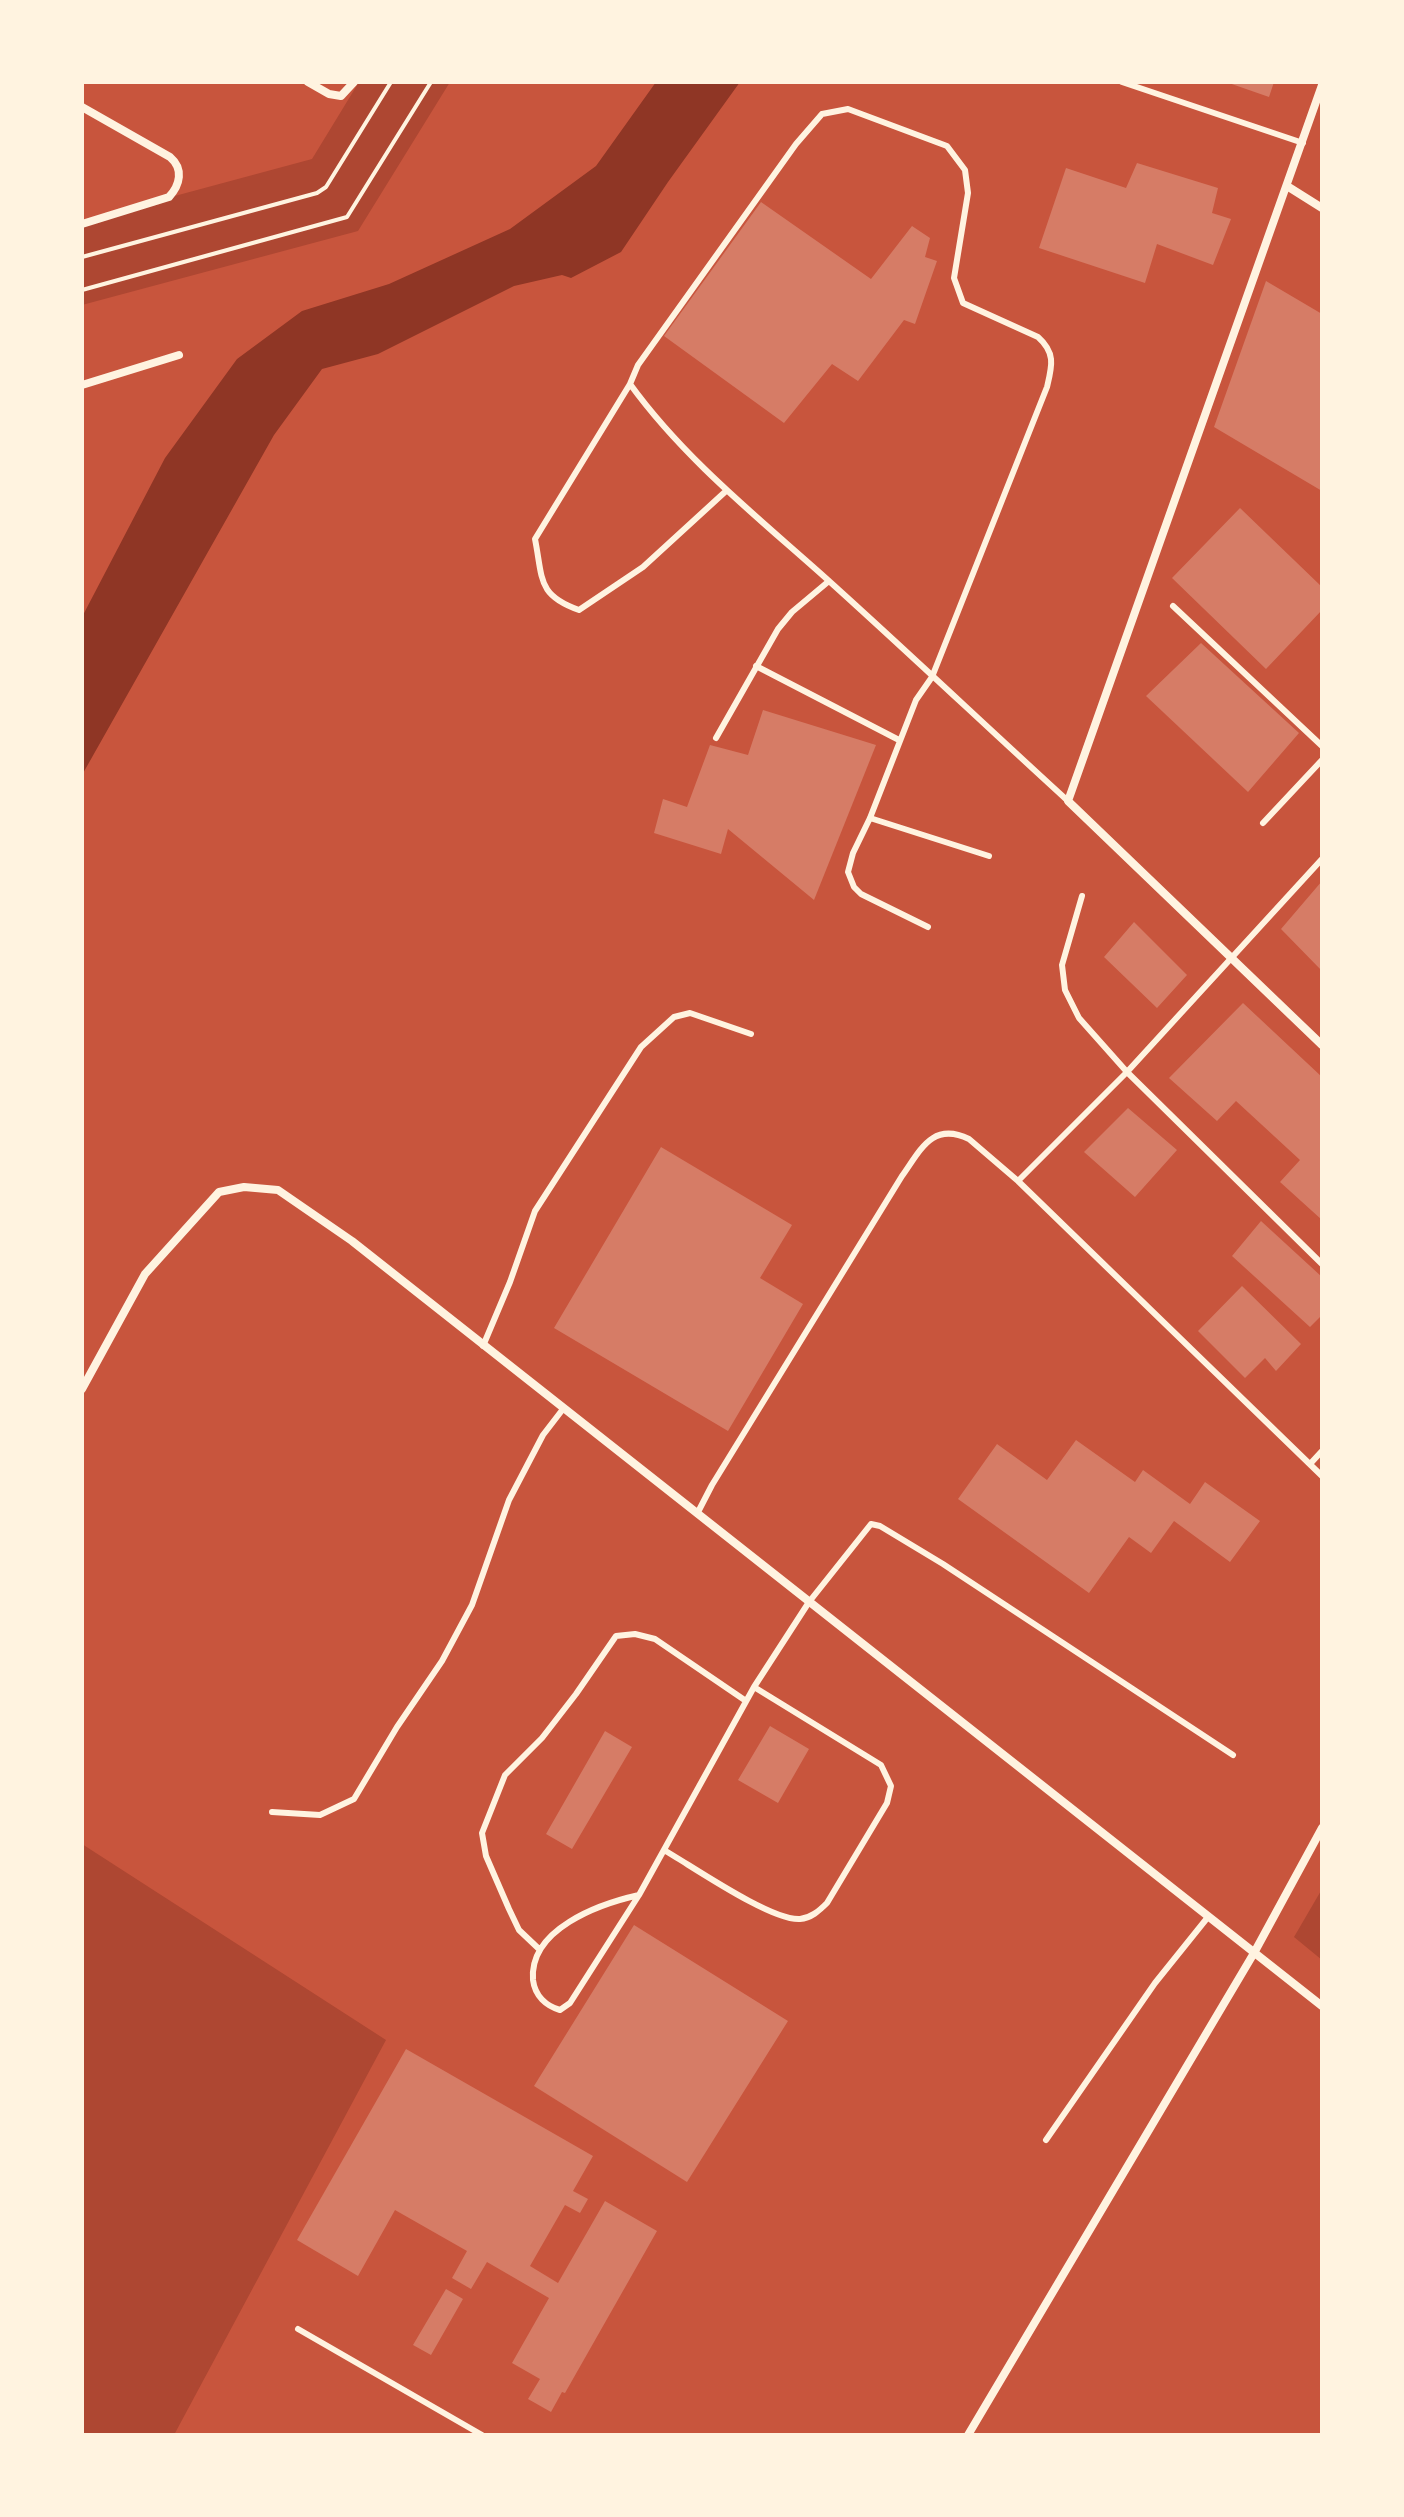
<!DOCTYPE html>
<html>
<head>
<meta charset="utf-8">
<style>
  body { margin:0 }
  #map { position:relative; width:1404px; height:2517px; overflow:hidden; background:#c8553d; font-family:"Nunito Sans",sans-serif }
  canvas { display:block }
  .frame { position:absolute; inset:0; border:84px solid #fff3e0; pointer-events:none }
</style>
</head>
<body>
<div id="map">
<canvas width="1404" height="2517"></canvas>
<div class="frame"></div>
</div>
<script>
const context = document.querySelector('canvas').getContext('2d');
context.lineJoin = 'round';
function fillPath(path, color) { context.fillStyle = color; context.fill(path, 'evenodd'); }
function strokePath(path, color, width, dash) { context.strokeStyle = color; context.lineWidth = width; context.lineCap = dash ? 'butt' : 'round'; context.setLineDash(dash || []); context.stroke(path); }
fillPath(new Path2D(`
  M 359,82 L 450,82 L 358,231 L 82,305 L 82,221 L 312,159 Z
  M 82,1844 L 386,2040 L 174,2435 L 82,2435 Z
  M 1322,1889 L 1322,1960 L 1294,1937 Z`), '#ae4732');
fillPath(new Path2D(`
  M 656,82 L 740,82 L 668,182 L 621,252 L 571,278 L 562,275 L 514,286 L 378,354 L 322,369 L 274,435 L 82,775 L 82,617 L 165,458 L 237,359 L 302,311 L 389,284 L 510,229 L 596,166 Z`), '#8f3625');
fillPath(new Path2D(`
  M 1226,82 L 1274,82 L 1269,97 Z
  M 1137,163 L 1218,188 L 1212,213 L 1231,219 L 1213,265 L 1157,244 L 1145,283 L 1039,248 L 1066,168 L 1126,188 Z
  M 761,202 L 871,279 L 912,226 L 930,238 L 925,257 L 937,261 L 915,324 L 904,320 L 858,381 L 832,364 L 784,423 L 664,336 Z
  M 1266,281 L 1322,314 L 1322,491 L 1214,427 Z
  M 1240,508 L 1322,587 L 1322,610 L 1266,669 L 1172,578 Z
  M 1201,643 L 1299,733 L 1248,792 L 1146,696 Z
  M 763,710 L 876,745 L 814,900 L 728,829 L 721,854 L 654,833 L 663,799 L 687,807 L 710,745 L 748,755 Z
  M 1322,881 L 1322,971 L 1281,929 Z
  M 1134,922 L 1187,975 L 1157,1008 L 1104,957 Z
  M 1243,1003 L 1322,1077 L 1322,1220 L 1280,1182 L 1300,1160 L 1236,1101 L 1217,1121 L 1169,1078 Z
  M 1128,1108 L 1177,1150 L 1135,1197 L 1084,1152 Z
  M 661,1147 L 792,1225 L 760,1278 L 803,1304 L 728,1431 L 554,1328 Z
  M 1261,1221 L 1322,1277 L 1322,1315 L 1310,1327 L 1232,1256 Z
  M 1242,1286 L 1301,1344 L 1276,1371 L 1265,1358 L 1245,1378 L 1198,1331 Z
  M 1076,1440 L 1135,1482 L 1143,1470 L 1190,1504 L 1205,1482 L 1260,1521 L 1230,1562 L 1174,1521 L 1151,1553 L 1129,1537 L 1089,1593 L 958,1499 L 997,1444 L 1047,1480 Z
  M 770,1726 L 809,1749 L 778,1803 L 738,1780 Z
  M 605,1731 L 632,1747 L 572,1849 L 546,1834 Z
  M 634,1925 L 788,2021 L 687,2182 L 534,2086 Z
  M 406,2049 L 593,2156 L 573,2191 L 588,2199 L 580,2213 L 565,2205 L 530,2266 L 558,2283 L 605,2201 L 657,2231 L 565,2393 L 562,2392 L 551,2412 L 528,2399 L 540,2379 L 512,2363 L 549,2298 L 487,2262 L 471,2289 L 452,2278 L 467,2251 L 395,2210 L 358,2276 L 297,2240 Z
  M 446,2289 L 463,2299 L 431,2355 L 413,2345 Z`), '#d67c66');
strokePath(new Path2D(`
  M 82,257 L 317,193 L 326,187 L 391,82
  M 82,290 L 347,217 L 431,82`), '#fff3e0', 4);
strokePath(new Path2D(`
  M 1122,82 L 1303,143
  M 630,384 L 535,539 C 543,579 537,595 579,610 L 643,567 L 726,491
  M 1173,606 L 1322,746
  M 756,666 L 899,740
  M 716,738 L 778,629 L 792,612 L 829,581
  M 870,818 L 989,856
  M 1263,823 L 1322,760
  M 1322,859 L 1127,1072 L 1018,1181 L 1322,1476
  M 1082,896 L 1062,965 L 1065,990 L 1079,1018 L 1127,1072 L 1322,1264
  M 928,927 L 861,894 L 854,887 L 848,872 L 853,853 L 870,818 L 916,700 L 932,677 L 1047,387 C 1052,366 1056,353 1038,337 L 963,303 L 954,278 L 968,193 L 965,170 L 947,146 L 848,109 L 822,114 L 796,144 L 638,365 L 630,384 C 685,460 760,519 829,581 C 910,654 988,728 1068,801
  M 483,1346 L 510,1282 L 535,1211 L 641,1047 L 674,1017 L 690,1013 L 751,1034
  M 1310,1464 L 1322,1451
  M 697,1514 L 712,1485 L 902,1176 C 920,1151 932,1121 969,1139 L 1018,1181
  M 272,1812 L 320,1815 L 354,1799 L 397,1727 L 442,1661 L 472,1605 L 509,1500 L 543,1435 L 563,1409
  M 664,1850 C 692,1866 771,1921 800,1919 C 811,1918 819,1911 827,1903 L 887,1803 L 891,1786 L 881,1765 L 754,1687
  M 639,1895 C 599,1904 529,1929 533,1980 C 535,1996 546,2006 560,2010 L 570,2003 L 639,1895 L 754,1687 L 809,1602 L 871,1524 L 880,1526 L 943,1564 L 1233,1755
  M 539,1949 L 519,1930 L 509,1909 L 486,1856 L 482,1833 L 505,1775 L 542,1738 L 576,1694 L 616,1636 L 635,1634 L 655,1639 L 746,1701
  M 1046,2140 L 1155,1983 L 1208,1917
  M 298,2329 L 482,2435`), '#fff3e0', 6);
strokePath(new Path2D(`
  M 308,82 L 329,94 L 341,96 L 354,82
  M 1322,85 L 1068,801 L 1322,1045
  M 82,107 L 170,157 C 184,169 180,185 169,197 L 82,224
  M 1287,186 L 1322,208
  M 82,385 L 179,355
  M 82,1389 L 145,1274 L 219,1192 L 244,1187 L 278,1190 L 352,1241 L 1322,2006
  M 968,2435 L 1254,1953 L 1322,1828`), '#fff3e0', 8);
</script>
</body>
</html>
